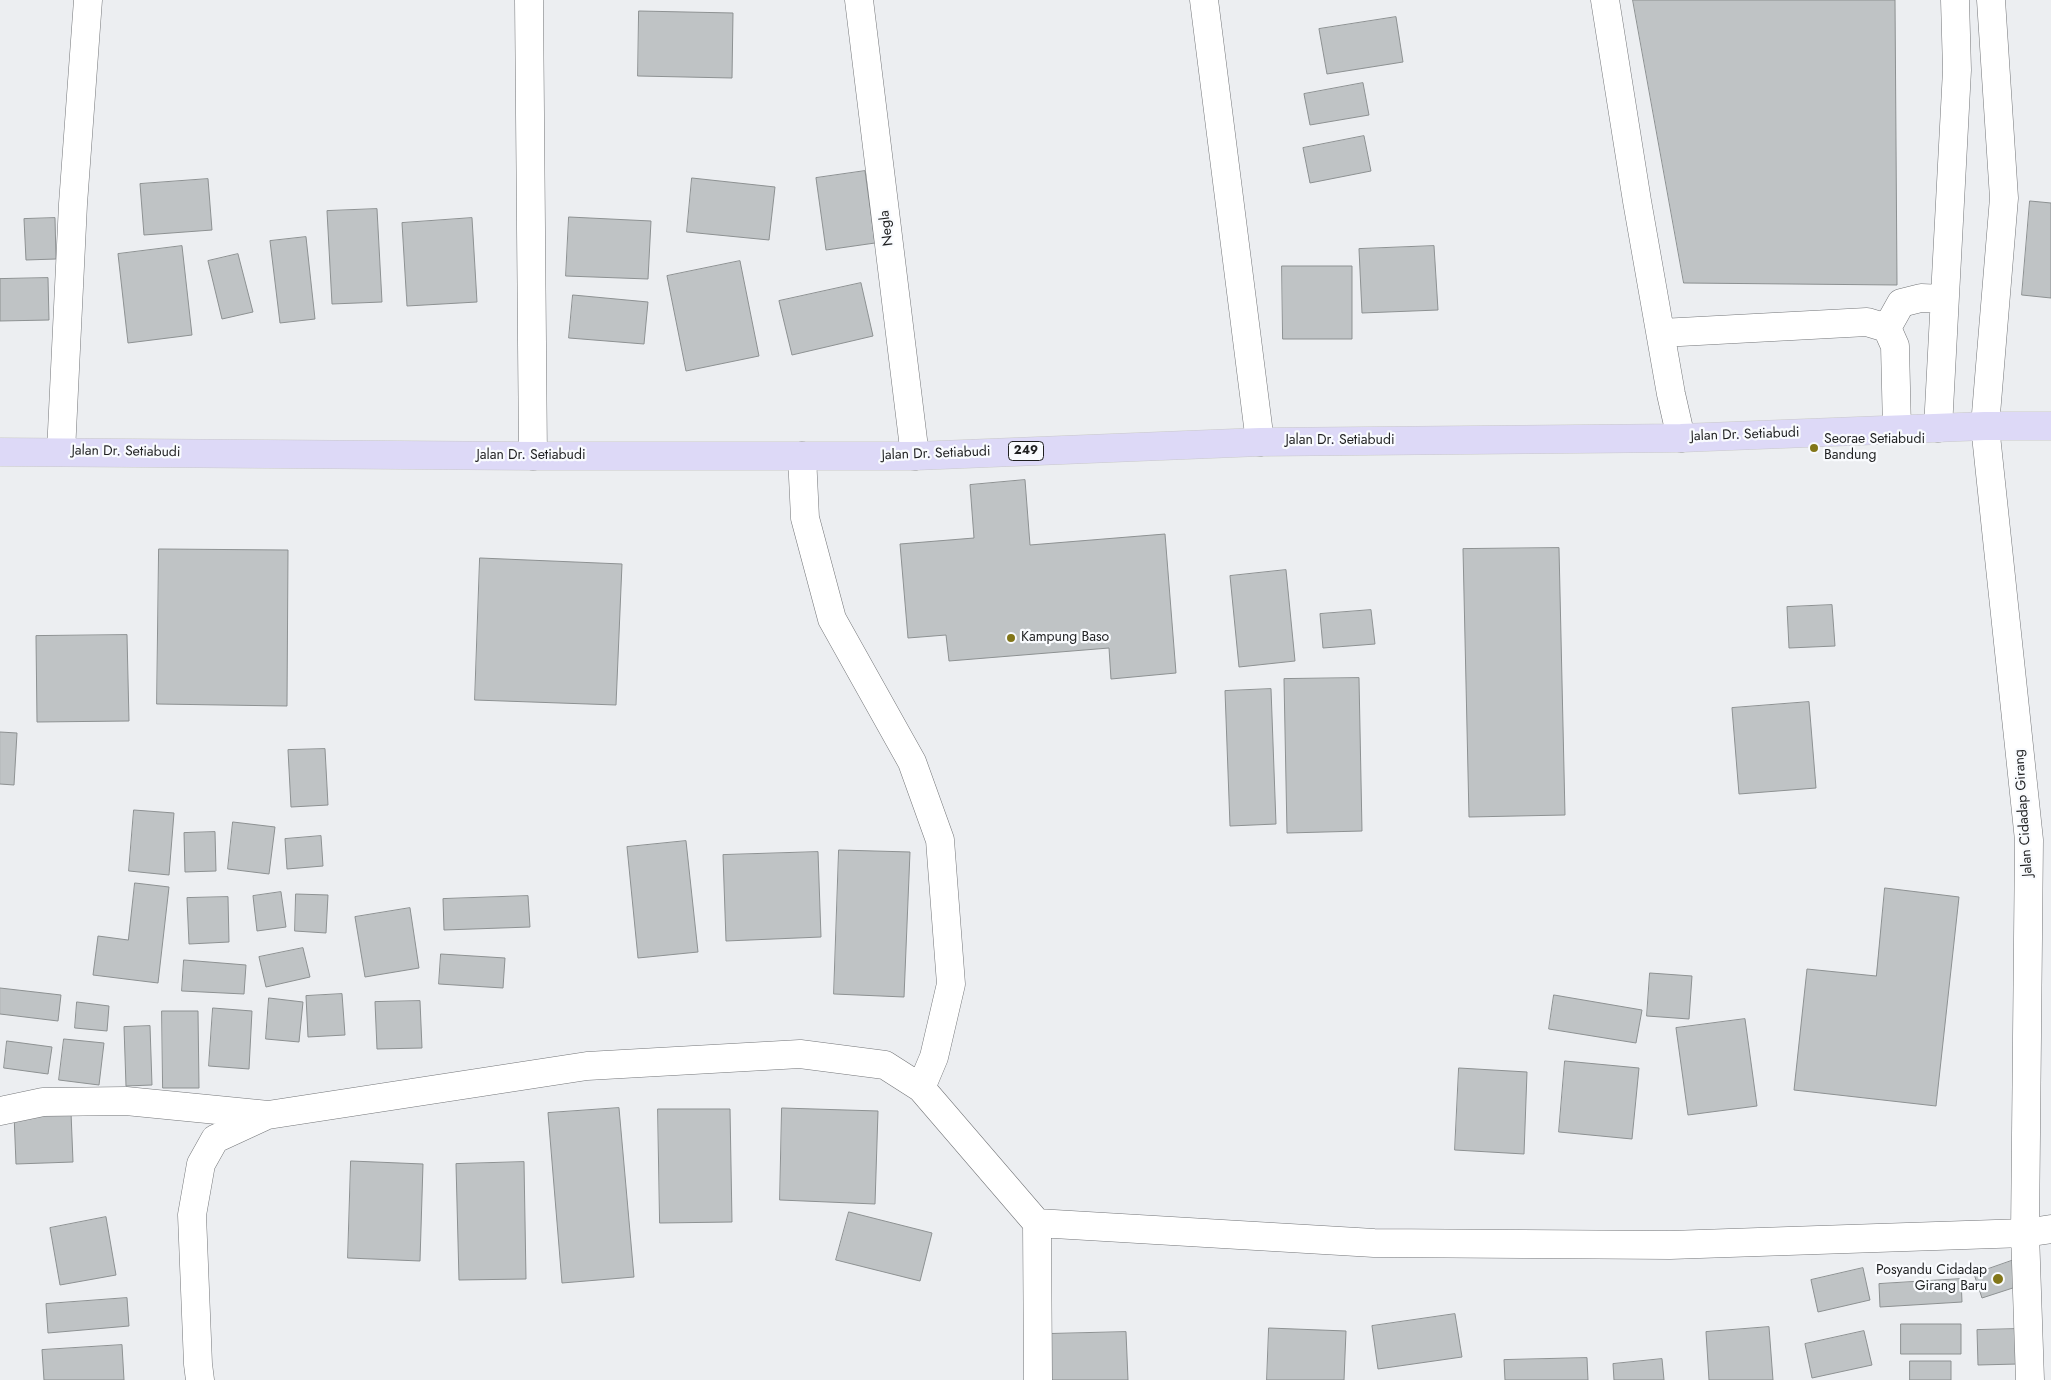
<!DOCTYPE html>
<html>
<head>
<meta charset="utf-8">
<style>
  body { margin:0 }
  canvas { display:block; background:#eceef1 }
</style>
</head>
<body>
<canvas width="2051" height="1380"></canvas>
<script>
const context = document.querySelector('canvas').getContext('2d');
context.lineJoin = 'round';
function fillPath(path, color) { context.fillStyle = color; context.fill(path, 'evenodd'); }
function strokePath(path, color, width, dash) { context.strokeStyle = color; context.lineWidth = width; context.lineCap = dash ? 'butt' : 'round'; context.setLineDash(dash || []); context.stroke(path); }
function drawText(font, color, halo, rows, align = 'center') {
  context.font = font + ' Jost,sans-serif'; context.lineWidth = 4.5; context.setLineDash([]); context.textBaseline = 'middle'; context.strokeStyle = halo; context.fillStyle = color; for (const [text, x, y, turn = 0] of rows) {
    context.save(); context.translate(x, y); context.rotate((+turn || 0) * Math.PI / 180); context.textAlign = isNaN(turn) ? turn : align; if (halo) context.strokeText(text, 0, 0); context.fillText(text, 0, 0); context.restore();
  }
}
const building = new Path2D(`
  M 1633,0 L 1895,0 L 1897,285 L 1684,283 Z
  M 639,11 L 733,13 L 732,78 L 638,76 Z
  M 1396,17 L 1403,62 L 1327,74 L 1319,29 Z
  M 1363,83 L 1369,115 L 1310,125 L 1304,94 Z
  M 1364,136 L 1371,171 L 1310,183 L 1303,148 Z
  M 865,171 L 875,243 L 826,250 L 816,178 Z
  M 692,178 L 775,187 L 769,240 L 687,232 Z
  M 208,179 L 212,230 L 144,235 L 140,184 Z
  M 2030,201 L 2051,203 L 2051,298 L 2022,295 Z
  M 377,209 L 382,302 L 332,304 L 327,211 Z
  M 569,217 L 651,221 L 648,279 L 566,276 Z
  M 55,218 L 56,259 L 26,260 L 24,219 Z
  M 472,218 L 477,302 L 407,306 L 402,223 Z
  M 306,237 L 315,319 L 280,323 L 270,241 Z
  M 182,246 L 192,335 L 128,343 L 118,254 Z
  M 1434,246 L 1438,310 L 1362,313 L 1359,249 Z
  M 238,254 L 253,312 L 222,319 L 208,261 Z
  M 740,261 L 759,356 L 686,371 L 667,276 Z
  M 1282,266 L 1352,266 L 1352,339 L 1283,339 Z
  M 48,278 L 49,320 L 0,321 L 0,279 Z
  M 861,283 L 873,336 L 792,355 L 779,301 Z
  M 573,295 L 648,302 L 644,344 L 569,338 Z
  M 1025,480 L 1030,545 L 1165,534 L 1176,673 L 1111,679 L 1109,648 L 949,661 L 946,635 L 908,638 L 900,544 L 974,538 L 970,485 Z
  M 1559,548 L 1565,815 L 1469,817 L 1463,549 Z
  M 159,549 L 288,550 L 287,706 L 157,704 Z
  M 480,558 L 622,564 L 616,705 L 475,700 Z
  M 1286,570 L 1295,661 L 1239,667 L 1230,576 Z
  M 1832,605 L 1835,646 L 1789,648 L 1787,607 Z
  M 1371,610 L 1375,644 L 1323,648 L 1320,614 Z
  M 127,635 L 129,721 L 37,722 L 36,636 Z
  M 1359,678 L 1362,831 L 1287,833 L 1284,679 Z
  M 1271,689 L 1276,824 L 1230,826 L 1225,691 Z
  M 1809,702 L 1816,788 L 1739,794 L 1732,708 Z
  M 0,732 L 17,733 L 14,785 L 0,784 Z
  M 325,749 L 328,805 L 291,807 L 288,750 Z
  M 134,810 L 174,813 L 169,875 L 129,871 Z
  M 233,822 L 275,827 L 269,874 L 228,869 Z
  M 215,832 L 216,871 L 185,872 L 184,833 Z
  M 321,836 L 323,866 L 287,869 L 285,839 Z
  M 686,841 L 698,952 L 638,958 L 627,847 Z
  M 839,850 L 910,852 L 904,997 L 834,994 Z
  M 818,852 L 821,937 L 726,941 L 723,855 Z
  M 135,883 L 169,887 L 158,983 L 93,975 L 98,936 L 128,940 Z
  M 1885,888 L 1959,897 L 1936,1106 L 1794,1090 L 1807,969 L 1876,976 Z
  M 281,892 L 286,927 L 257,931 L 253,896 Z
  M 296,894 L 328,895 L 326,933 L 295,931 Z
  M 528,896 L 530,927 L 444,930 L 443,899 Z
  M 228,897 L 229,942 L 189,944 L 187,898 Z
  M 410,908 L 419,968 L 365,977 L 355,917 Z
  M 303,948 L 310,977 L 266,987 L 259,957 Z
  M 441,954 L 505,958 L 503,988 L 439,984 Z
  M 184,960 L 246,965 L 244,994 L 182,991 Z
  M 1650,973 L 1692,976 L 1689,1019 L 1647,1016 Z
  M 0,988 L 61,995 L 58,1021 L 0,1014 Z
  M 342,994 L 345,1035 L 308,1037 L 306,996 Z
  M 1554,995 L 1642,1010 L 1636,1043 L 1549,1029 Z
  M 269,998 L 303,1002 L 299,1042 L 266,1039 Z
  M 420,1001 L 422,1048 L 377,1049 L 375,1002 Z
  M 77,1002 L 109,1006 L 107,1031 L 75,1028 Z
  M 213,1008 L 252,1011 L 249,1069 L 209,1066 Z
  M 162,1011 L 198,1011 L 199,1088 L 163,1088 Z
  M 1745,1019 L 1757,1106 L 1688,1115 L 1676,1028 Z
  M 150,1026 L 152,1085 L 126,1086 L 124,1027 Z
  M 64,1039 L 104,1043 L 99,1085 L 59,1080 Z
  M 7,1041 L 52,1047 L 48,1074 L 4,1068 Z
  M 1565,1061 L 1639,1068 L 1632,1139 L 1559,1132 Z
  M 1459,1068 L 1527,1072 L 1524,1154 L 1455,1150 Z
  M 619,1108 L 634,1277 L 562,1283 L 548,1113 Z
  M 782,1108 L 878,1111 L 875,1204 L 780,1200 Z
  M 658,1109 L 730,1109 L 732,1222 L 660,1223 Z
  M 71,1112 L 73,1162 L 16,1164 L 14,1114 Z
  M 351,1161 L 423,1164 L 420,1261 L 348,1258 Z
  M 524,1162 L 526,1279 L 459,1280 L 456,1164 Z
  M 849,1212 L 932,1233 L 920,1281 L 836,1260 Z
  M 106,1217 L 116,1275 L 60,1285 L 50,1228 Z
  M 2014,1260 L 2022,1285 L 1982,1298 L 1974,1274 Z
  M 1863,1268 L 1870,1300 L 1818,1312 L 1811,1280 Z
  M 1961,1279 L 1962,1302 L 1880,1307 L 1879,1284 Z
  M 127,1298 L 129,1326 L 48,1333 L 46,1304 Z
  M 1455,1314 L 1462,1357 L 1378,1369 L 1372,1326 Z
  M 1901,1324 L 1961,1324 L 1961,1354 L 1901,1354 Z
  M 1769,1327 L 1773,1380 L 1709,1380 L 1706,1332 Z
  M 1269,1328 L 1346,1331 L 1344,1380 L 1267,1380 Z
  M 2017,1329 L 2018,1364 L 1978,1365 L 1977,1330 Z
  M 1864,1331 L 1872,1365 L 1812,1378 L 1805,1344 Z
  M 1126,1332 L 1128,1380 L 1049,1380 L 1047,1334 Z
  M 122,1345 L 124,1380 L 44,1380 L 42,1350 Z
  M 1587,1358 L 1588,1380 L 1505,1380 L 1504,1360 Z
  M 1662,1359 L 1664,1380 L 1614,1380 L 1613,1364 Z
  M 1910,1361 L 1951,1361 L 1951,1380 L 1910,1380 Z`);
fillPath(building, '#bfc3c5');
strokePath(building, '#8d9192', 1);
const minor = new Path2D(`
  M 529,0 L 533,456
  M 859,0 L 915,456
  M 1204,0 L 1260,442
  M 1605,0 L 1637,201 L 1671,394 L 1681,438
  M 1991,0 L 2004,198 L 1985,426 L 2029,840 L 2025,1233 L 2030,1380
  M 1887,328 L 1901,303 L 1921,298 L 1944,299
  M 1661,333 L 1867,322 L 1887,328 L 1895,346 L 1897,429
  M 1938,428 L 1957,70 L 1955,0
  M 61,452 L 73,204 L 88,0
  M 802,456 L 805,518 L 832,619 L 912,762 L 940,840 L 951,984 L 934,1057 L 921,1088
  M 0,1111 L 43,1102 L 126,1101 L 268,1115 L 587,1066 L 800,1054 L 885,1065 L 921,1088 L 1037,1223 L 1374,1243 L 1670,1245 L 2025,1233 L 2051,1229
  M 1037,1223 L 1038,1380
  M 200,1380 L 198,1364 L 192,1215 L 201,1164 L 215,1139 L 267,1115`);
const major = new Path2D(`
  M 0,452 L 533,456 L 915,456 L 1260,442 L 1681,438 L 1985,426 L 2051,426`);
strokePath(minor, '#747679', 29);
strokePath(major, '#c9c9c9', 29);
strokePath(minor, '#fff', 28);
strokePath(major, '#ddd9f7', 28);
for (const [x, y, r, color] of [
  [1814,448,5,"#827619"],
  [1011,638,5,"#827619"],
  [1998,1279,6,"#827619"]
]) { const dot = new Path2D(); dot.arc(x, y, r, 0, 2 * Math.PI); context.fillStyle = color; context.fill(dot); strokePath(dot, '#f9fbfe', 2); }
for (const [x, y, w] of [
  [1026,451,35]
]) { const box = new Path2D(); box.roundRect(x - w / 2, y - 9.5, w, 19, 4); context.fillStyle = '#f9fbfe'; context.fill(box); strokePath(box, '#1e1f20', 1); }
drawText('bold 12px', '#1e1f20', null, [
  ["249",1026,451]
]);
drawText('14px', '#1e1f20', '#f9fbfe', [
  ["Negla",887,228,-97],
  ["Jalan Dr. Setiabudi",1745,435,-2],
  ["Jalan Dr. Setiabudi",1340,441],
  ["Jalan Dr. Setiabudi",126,452,1],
  ["Jalan Dr. Setiabudi",936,454,-2],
  ["Jalan Dr. Setiabudi",531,456],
  ["Jalan Cidadap Girang",2024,813,-94]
]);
drawText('14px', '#1e1f20', '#f9fbfe', [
  ["Seorae Setiabudi",1824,440],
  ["Bandung",1824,456],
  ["Kampung Baso",1021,638],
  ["Posyandu Cidadap",1987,1271,"right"],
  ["Girang Baru",1987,1287,"right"]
], 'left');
</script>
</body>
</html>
